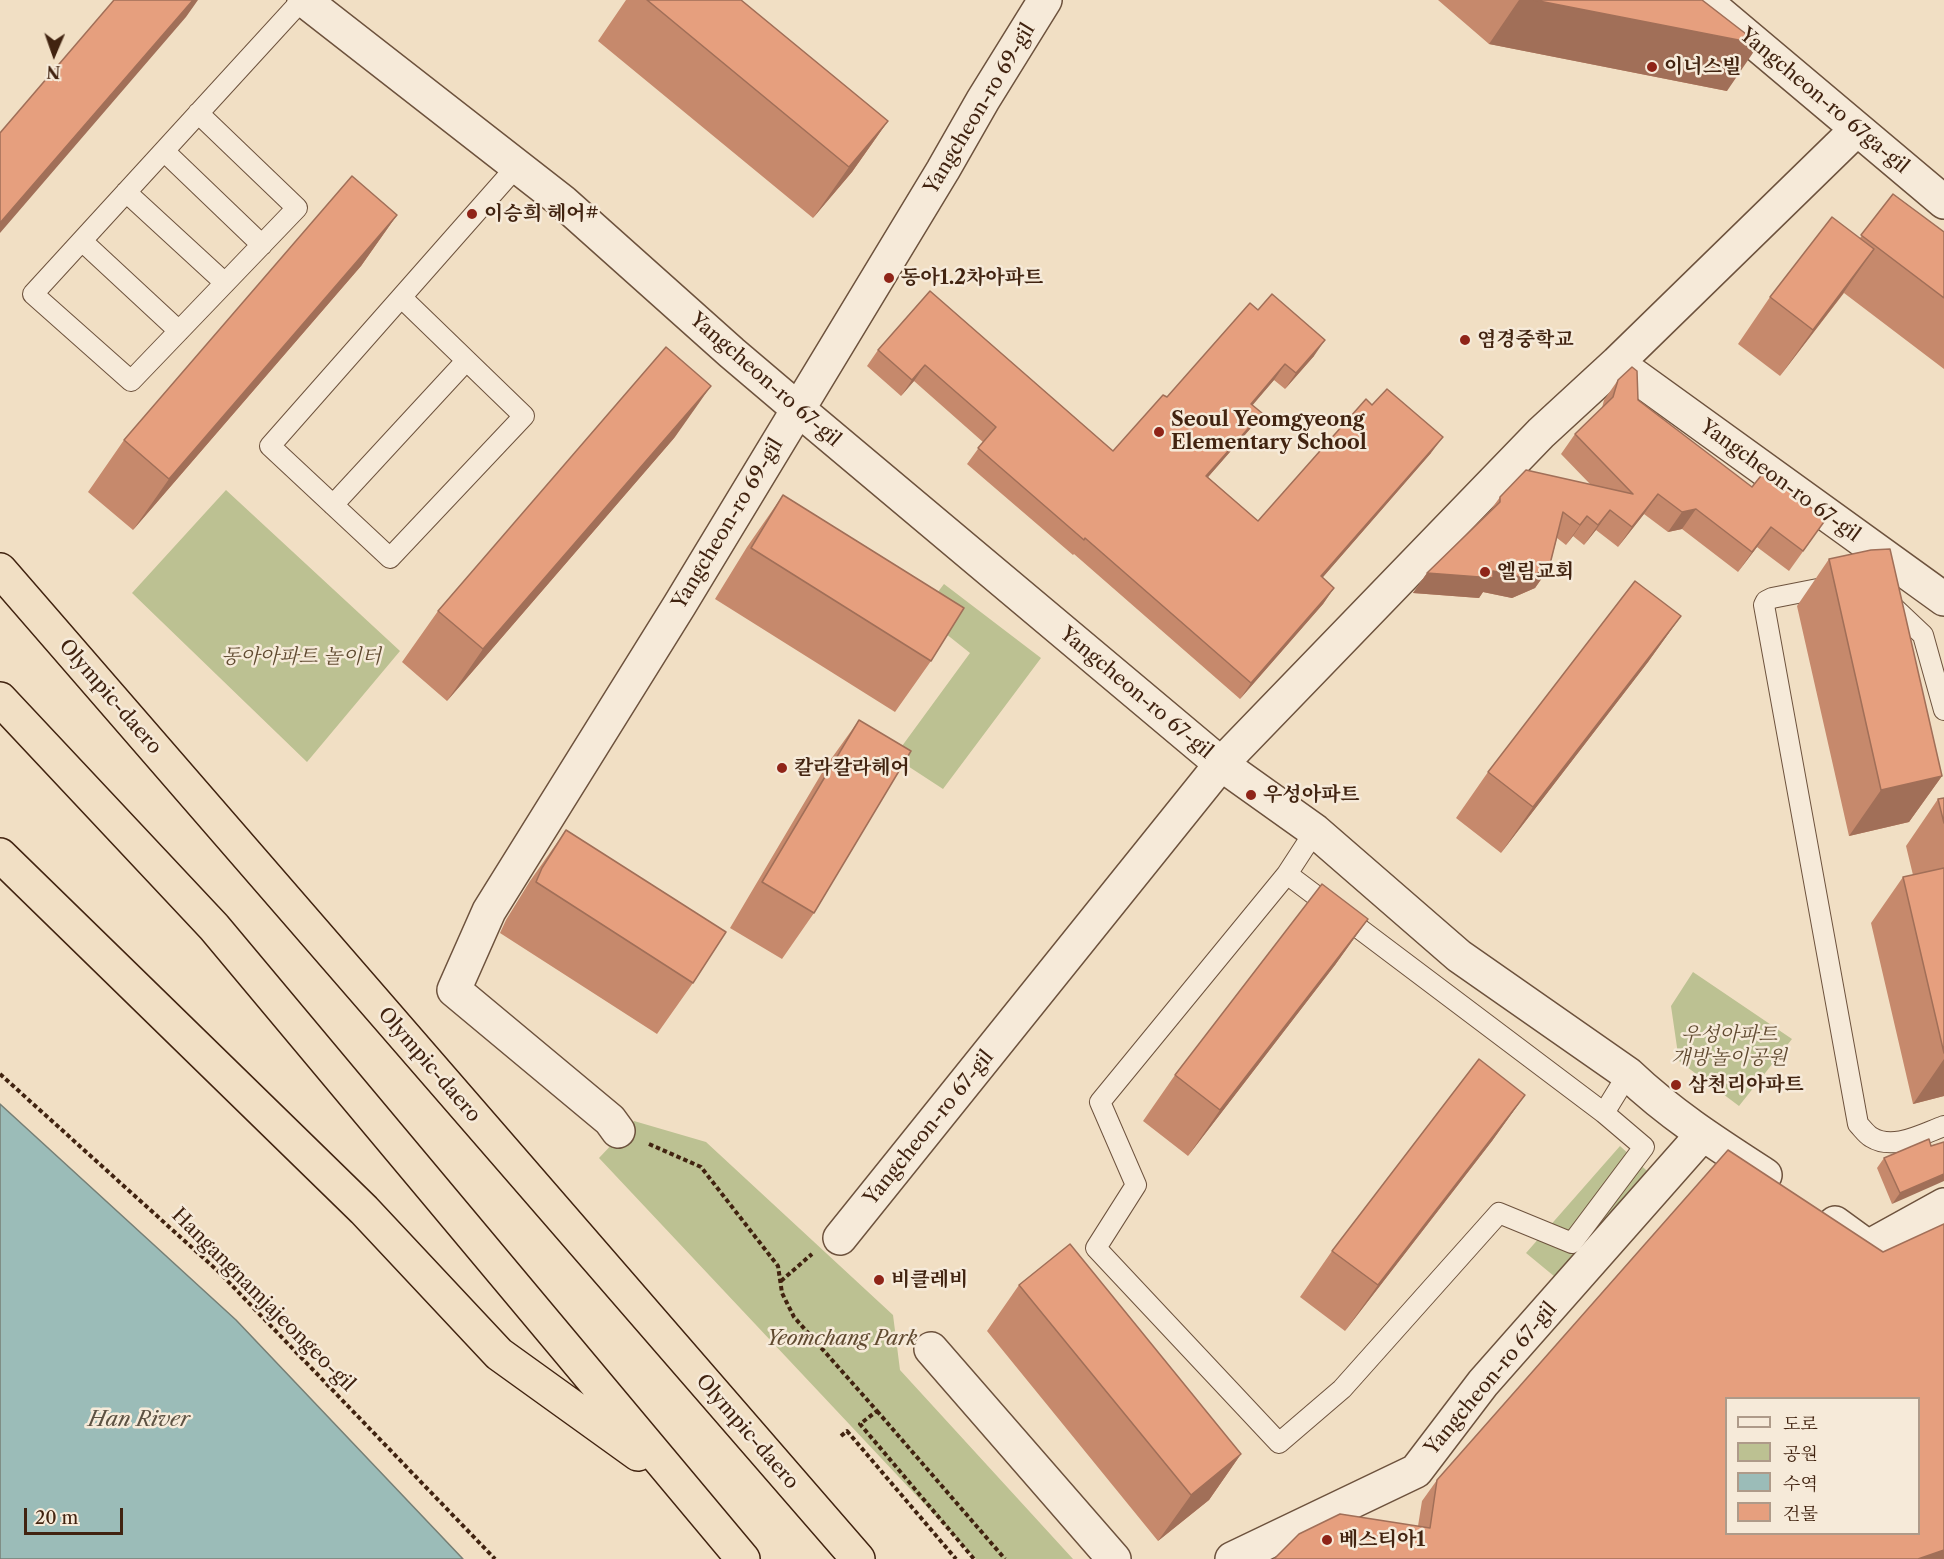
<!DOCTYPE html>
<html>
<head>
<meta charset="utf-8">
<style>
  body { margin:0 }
  #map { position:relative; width:1944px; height:1559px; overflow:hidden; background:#f1dfc4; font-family:"Libre Caslon Text","Noto Serif KR",serif }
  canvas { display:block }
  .legend { position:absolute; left:1725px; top:1397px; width:195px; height:138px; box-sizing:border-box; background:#f6ead9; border:2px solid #ae9a89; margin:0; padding:8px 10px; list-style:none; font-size:18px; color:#412310 }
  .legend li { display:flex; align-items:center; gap:12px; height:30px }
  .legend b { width:30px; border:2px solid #ae9a89 }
  .north { position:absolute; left:24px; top:24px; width:60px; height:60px; -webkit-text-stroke:4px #f6ead9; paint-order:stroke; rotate:182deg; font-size:16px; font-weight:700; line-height:24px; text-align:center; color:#412310 }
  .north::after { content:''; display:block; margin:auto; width:21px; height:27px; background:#412310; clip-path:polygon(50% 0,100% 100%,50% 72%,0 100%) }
  .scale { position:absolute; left:24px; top:1508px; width:99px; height:27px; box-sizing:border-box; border:3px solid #412310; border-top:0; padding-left:8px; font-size:18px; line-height:21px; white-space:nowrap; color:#412310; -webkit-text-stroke:4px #f6ead9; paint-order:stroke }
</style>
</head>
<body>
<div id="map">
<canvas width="1944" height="1559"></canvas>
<ul class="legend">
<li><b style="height:8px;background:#f6ead9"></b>도로</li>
<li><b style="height:16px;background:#bcc192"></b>공원</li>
<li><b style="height:16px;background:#9bbcb8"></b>수역</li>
<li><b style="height:16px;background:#e69f7e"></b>건물</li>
</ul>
<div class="north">N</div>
<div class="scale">20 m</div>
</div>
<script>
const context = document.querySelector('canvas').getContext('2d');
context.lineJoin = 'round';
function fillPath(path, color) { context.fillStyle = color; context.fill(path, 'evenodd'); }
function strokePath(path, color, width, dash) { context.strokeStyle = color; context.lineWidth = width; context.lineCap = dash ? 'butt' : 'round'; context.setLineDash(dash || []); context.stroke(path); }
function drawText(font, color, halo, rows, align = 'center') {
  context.font = font + ' "Libre Caslon Text","Noto Serif KR",serif'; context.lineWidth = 5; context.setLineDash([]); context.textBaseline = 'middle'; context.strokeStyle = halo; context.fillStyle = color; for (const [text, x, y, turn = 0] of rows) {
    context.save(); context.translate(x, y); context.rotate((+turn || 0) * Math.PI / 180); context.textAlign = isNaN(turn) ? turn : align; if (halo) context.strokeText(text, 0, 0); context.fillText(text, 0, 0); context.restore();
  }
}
fillPath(new Path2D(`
  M 226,490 L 400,651 L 307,762 L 132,593 Z
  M 944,584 L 1041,658 L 943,789 L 894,757 L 970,653 L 921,614 Z
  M 1693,972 L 1792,1039 L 1739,1106 L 1679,1061 L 1671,1006 Z
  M 634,1121 L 706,1142 L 893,1315 L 900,1370 L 1073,1559 L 976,1559 L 599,1158 Z
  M 1620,1146 L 1658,1181 L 1566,1286 L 1526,1253 Z`), '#bcc192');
const water = new Path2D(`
  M 0,1104 L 236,1320 L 463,1559 L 0,1559 Z`);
fillPath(water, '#9bbcb8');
strokePath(water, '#777f75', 1.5);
const lane = new Path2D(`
  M 198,113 L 297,208 L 131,381 L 33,294 L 302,0
  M 164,151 L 262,245
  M 126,192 L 225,283
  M 82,241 L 179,331
  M 402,298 L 524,416 L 390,558 L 270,446 L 517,166
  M 333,505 L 466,361
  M 1833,586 L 1772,598 L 1766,601 L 1764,605 L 1858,1124 C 1862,1128 1866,1134 1871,1137 C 1893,1151 1922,1134 1944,1126
  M 1888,602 L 1923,635 L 1944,710
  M 1287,874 L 1315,831
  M 1604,1113 L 1644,1147 L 1572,1243 L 1499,1213 L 1342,1389 L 1279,1443 L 1096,1248 L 1136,1185 L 1100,1102 L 1287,874 L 1604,1113 L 1628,1074`);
const street = new Path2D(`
  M 304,0 L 563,202 L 732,353 L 798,409 L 1221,764 L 1315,831 L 1459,956 L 1628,1074 C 1670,1114 1717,1144 1765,1175
  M 1704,0 L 1944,202
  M 1617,363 L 1944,599
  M 618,1131 L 610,1120 L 454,990 L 489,911 L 679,606 L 943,170 L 983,100 L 1045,0
  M 1835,1223 L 1868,1247 L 1944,1205
  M 840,1238 L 1221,764 L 1541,433 L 1617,363 L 1856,130
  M 931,1349 L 1114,1559
  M 1232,1559 L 1416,1471 L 1483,1383 L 1702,1135`);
const highway = new Path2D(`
  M 0,570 L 858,1559
  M 0,699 L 214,927 L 743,1559
  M 0,855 L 364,1210 L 499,1354 L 638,1454`);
strokePath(lane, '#6d523d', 22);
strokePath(street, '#6d523d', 36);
strokePath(highway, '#412310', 36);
strokePath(new Path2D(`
  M 0,1074 L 219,1272 L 495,1559
  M 649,1144 L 701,1167 L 778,1266 L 782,1293 L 794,1317 L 877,1411 L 860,1424 L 974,1559
  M 781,1281 L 812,1254
  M 877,1411 L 1005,1559
  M 841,1436 L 847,1431 L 956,1559`), '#412310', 4, [4.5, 3]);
strokePath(lane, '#f6ead9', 20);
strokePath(street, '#f6ead9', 33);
strokePath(highway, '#f1dfc4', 33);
fillPath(new Path2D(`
  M 626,0 L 741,0 L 888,121 L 852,172 L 813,218 L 598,41 Z
  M 1438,0 L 1702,0 L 1727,91 L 1489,44 Z
  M 1893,194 L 1944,232 L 1944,369 L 1844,293 L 1780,376 L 1738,344 L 1770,297 L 1860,238 Z
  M 397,215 L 361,266 L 133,530 L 88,492 L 124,440 Z
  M 930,291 L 1113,451 L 1167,397 L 1258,310 L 1314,356 L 1285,389 L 1274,380 L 1252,405 L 1262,413 L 1250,429 L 1208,477 L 1258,521 L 1372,405 L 1431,453 L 1322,578 L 1334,588 L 1323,604 L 1240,699 L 1074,554 L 1073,555 L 967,464 L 983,442 L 914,381 L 901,396 L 867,366 L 878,350 Z
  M 1618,380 L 1638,400 L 1812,539 L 1789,571 L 1757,547 L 1738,572 L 1682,529 L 1668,532 L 1644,514 L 1618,547 L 1596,530 L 1584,545 L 1573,536 L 1566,545 L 1557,538 L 1549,568 L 1535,588 L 1512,598 L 1483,592 L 1479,598 L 1413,593 L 1427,573 L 1490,511 L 1500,497 L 1590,484 L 1561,454 L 1575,434 L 1602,408 L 1604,400 Z
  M 675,437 L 447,701 L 402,662 L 438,611 Z
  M 783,495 L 931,661 L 895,712 L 715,599 L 747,547 Z
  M 1829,559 L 1942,776 L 1909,822 L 1849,836 L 1797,606 Z
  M 1681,616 L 1648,662 L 1501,853 L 1456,818 L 1488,772 Z
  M 859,720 L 814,913 L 782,959 L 730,928 L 826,766 Z
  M 1944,798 L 1944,1096 L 1913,1104 L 1871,923 L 1903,877 L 1913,875 L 1906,846 L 1938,799 Z
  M 566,830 L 693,983 L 657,1034 L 500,933 L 506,920 L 530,881 Z
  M 1368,919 L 1335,965 L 1188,1156 L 1143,1121 L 1175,1075 Z
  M 1525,1095 L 1492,1141 L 1345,1331 L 1300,1297 L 1332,1251 Z
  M 1944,1142 L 1892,1204 L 1877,1168 L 1884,1158 Z
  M 1883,1252 L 1944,1559 L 1274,1559 L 1418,1526 L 1422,1501 L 1437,1480 Z
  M 1019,1285 L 1241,1454 L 1209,1500 L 1158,1541 L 987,1331 Z`), '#c6896c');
fillPath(new Path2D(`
  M 193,0 L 198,0 L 186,17 L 0,233 L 0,223 Z
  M 1519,0 L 1534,0 L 1759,44 L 1727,91 L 1489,44 Z
  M 888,121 L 852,172 L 813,218 L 849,167 Z
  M 397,215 L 361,266 L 133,530 L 169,479 Z
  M 1874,249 L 1842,295 L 1780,376 L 1813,330 Z
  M 1325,340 L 1314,356 L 1285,389 L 1296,373 Z
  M 1285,364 L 1274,380 L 1240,420 L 1251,404 Z
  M 925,365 L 914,381 L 901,396 L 912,380 Z
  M 711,386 L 675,437 L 447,701 L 483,649 Z
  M 1262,413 L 1250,429 L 1195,492 L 1206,476 Z
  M 1443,437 L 1431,453 L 1310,592 L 1321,576 Z
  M 1658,494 L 1644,514 L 1618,547 L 1632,527 Z
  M 1696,509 L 1682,529 L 1668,532 L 1682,512 Z
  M 1610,510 L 1596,530 L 1584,545 L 1598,525 Z
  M 1587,516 L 1573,536 L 1566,545 L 1580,525 Z
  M 1771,527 L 1757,547 L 1738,572 L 1752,552 Z
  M 1549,568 L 1535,588 L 1512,598 L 1483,592 L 1479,598 L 1413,593 L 1427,573 Z
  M 1334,588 L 1323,604 L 1240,699 L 1251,683 Z
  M 1681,616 L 1648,662 L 1501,853 L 1533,807 Z
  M 1942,776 L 1909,822 L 1849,836 L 1881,790 Z
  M 1368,919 L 1335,965 L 1188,1156 L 1220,1110 Z
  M 1944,1059 L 1944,1096 L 1913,1104 Z
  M 1525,1095 L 1492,1141 L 1345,1331 L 1378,1285 Z
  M 1944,1174 L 1944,1181 L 1892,1204 L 1900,1193 Z
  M 1241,1454 L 1209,1500 L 1158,1541 L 1191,1495 Z
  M 1944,1550 L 1944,1559 L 1918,1559 Z`), '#a16f58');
const building = new Path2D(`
  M 114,0 L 193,0 L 0,223 L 0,133 Z
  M 647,0 L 741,0 L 888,121 L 849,167 Z
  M 1534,0 L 1702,0 L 1759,44 Z
  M 352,176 L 397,215 L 169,479 L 124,440 Z
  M 1893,194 L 1944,232 L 1944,298 L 1861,235 Z
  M 1832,217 L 1874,249 L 1813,330 L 1770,297 Z
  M 930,291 L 1113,451 L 1163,395 L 1167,397 L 1250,303 L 1258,310 L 1272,294 L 1325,340 L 1296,373 L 1285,364 L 1251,404 L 1262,413 L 1206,476 L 1258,521 L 1366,399 L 1372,405 L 1387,389 L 1443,437 L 1321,576 L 1334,588 L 1251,683 L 1085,538 L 1084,540 L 978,448 L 996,427 L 925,365 L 912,380 L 878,350 Z
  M 666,347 L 711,386 L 483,649 L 438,611 Z
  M 1632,367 L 1637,371 L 1638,400 L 1752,487 L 1764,472 L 1826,519 L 1803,551 L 1771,527 L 1752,552 L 1696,509 L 1682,512 L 1658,494 L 1632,527 L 1610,510 L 1598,525 L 1587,516 L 1580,525 L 1563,512 L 1549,568 L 1526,578 L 1493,571 L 1493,578 L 1427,573 L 1500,502 L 1500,497 L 1526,470 L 1633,494 L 1575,434 L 1613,397 L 1618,380 Z
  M 783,495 L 964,608 L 931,661 L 751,548 Z
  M 1890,549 L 1942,776 L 1881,790 L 1829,559 L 1871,550 Z
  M 1635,581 L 1681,616 L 1533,807 L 1488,772 Z
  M 859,720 L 911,751 L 814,913 L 762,882 Z
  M 1944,798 L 1944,823 L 1938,799 Z
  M 566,830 L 726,932 L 693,983 L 536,882 L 542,868 Z
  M 1944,868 L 1944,1053 L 1903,877 Z
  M 1322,884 L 1368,919 L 1220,1110 L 1175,1075 Z
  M 1479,1059 L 1525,1095 L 1378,1285 L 1332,1251 Z
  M 1929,1139 L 1931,1146 L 1944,1142 L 1944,1174 L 1900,1193 L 1884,1158 Z
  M 1728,1150 L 1883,1252 L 1944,1224 L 1944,1550 L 1918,1559 L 1274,1559 L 1299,1534 L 1340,1514 L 1430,1528 L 1437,1480 ZM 1726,1398 L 1918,1398 L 1918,1533 L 1726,1533 Z
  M 1070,1244 L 1241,1454 L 1191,1495 L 1019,1285 Z`);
fillPath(building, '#e69f7e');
strokePath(building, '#a16f58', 1.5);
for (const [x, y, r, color] of [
  [1652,67,6,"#8f2418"],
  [472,214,6,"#8f2418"],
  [889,278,6,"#8f2418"],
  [1465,340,6,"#8f2418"],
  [1159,432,6,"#8f2418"],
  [1485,572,6,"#8f2418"],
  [782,768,6,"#8f2418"],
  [1251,795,6,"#8f2418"],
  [1676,1085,6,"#8f2418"],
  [879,1280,6,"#8f2418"],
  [1327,1540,6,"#8f2418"]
]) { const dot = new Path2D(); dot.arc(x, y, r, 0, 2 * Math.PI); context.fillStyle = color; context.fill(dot); strokePath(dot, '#f6ead9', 2); }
drawText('bold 20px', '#412310', '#f6ead9', [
  ["이너스빌",1664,67],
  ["이승희 헤어#",484,214],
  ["동아1.2차아파트",901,278],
  ["염경중학교",1477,340],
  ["Seoul Yeomgyeong",1171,420],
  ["Elementary School",1171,443],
  ["엘림교회",1497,572],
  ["칼라칼라헤어",794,768],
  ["우성아파트",1263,795],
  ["삼천리아파트",1688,1085],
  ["비클레비",891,1280],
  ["베스티아1",1339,1540]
], 'left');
drawText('20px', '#412310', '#f6ead9', [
  ["Yangcheon-ro 67ga-gil",1824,101,40],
  ["Yangcheon-ro 69-gil",980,109,-59],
  ["Yangcheon-ro 67-gil",765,380,41],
  ["Yangcheon-ro 67-gil",1780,481,36],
  ["Yangcheon-ro 69-gil",728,524,-59],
  ["Yangcheon-ro 67-gil",1136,693,40],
  ["Olympic-daero",110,697,49],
  ["Olympic-daero",429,1065,49],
  ["Yangcheon-ro 67-gil",929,1128,-51],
  ["Hangangnamjajeongeo-gil",263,1300,45],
  ["Yangcheon-ro 67-gil",1491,1379,-50],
  ["Olympic-daero",747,1432,49]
]);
drawText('italic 20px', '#604a30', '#f6ead9', [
  ["동아아파트 놀이터",301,657],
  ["우성아파트",1729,1035],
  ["개방놀이공원",1729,1058],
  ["Yeomchang Park",842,1339]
]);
drawText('italic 21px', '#5c5142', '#f6ead9', [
  ["Han River",139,1420]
]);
</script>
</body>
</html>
